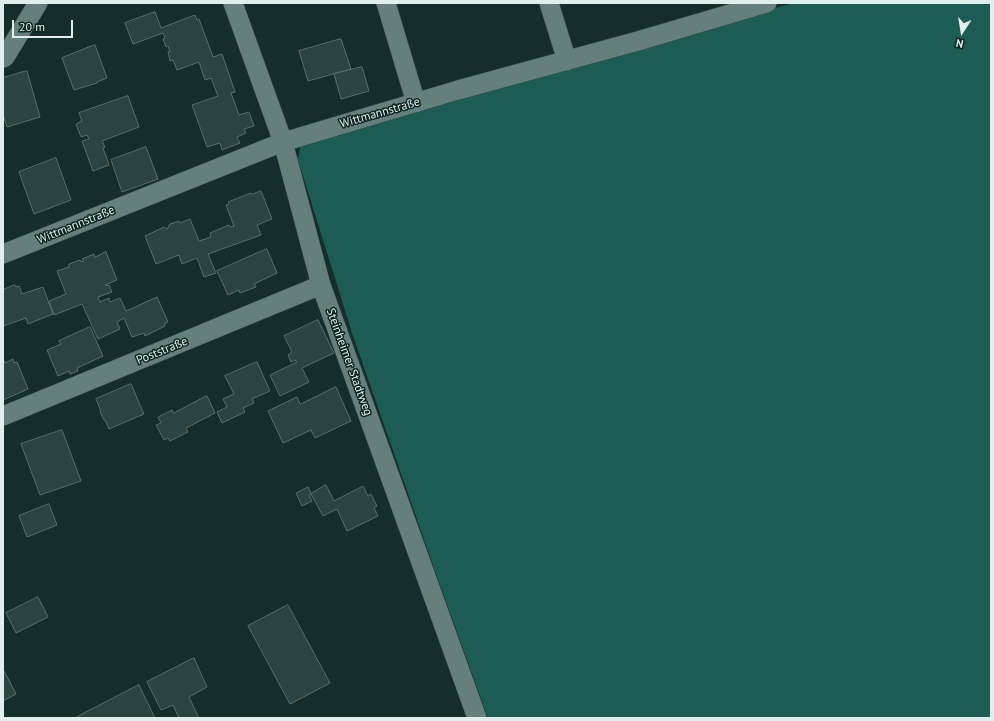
<!DOCTYPE html>
<html>
<head>
<meta charset="utf-8">
<style>
  body { margin:0 }
  #map { position:relative; width:994px; height:721px; overflow:hidden; background:#152d2b; font-family:"PT Sans",sans-serif }
  canvas { display:block }
  .frame { position:absolute; inset:0; border:4px solid #e0efec; pointer-events:none }
  .north { position:absolute; left:942px; top:12px; width:40px; height:40px; -webkit-text-stroke:3px #0b2421; paint-order:stroke; rotate:192deg; font-size:11px; font-weight:700; line-height:16px; text-align:center; color:#e0efec }
  .north::after { content:''; display:block; margin:auto; width:14px; height:18px; background:#e0efec; clip-path:polygon(50% 0,100% 100%,50% 72%,0 100%) }
  .scale { position:absolute; left:12px; top:20px; width:61px; height:18px; box-sizing:border-box; border:2px solid #e0efec; border-top:0; padding-left:5px; font-size:12px; line-height:14px; white-space:nowrap; color:#e0efec; -webkit-text-stroke:3px #0b2421; paint-order:stroke }
</style>
</head>
<body>
<div id="map">
<canvas width="994" height="721"></canvas>
<div class="frame"></div>
<div class="north">N</div>
<div class="scale">20 m</div>
</div>
<script>
const context = document.querySelector('canvas').getContext('2d');
context.lineJoin = 'round';
function fillPath(path, color) { context.fillStyle = color; context.fill(path, 'evenodd'); }
function strokePath(path, color, width, dash) { context.strokeStyle = color; context.lineWidth = width; context.lineCap = dash ? 'butt' : 'round'; context.setLineDash(dash || []); context.stroke(path); }
function drawText(font, color, halo, rows, align = 'center') {
  context.font = font + ' "PT Sans",sans-serif'; context.lineWidth = 3; context.setLineDash([]); context.textBaseline = 'middle'; context.strokeStyle = halo; context.fillStyle = color; for (const [text, x, y, turn = 0] of rows) {
    context.save(); context.translate(x, y); context.rotate((+turn || 0) * Math.PI / 180); context.textAlign = isNaN(turn) ? turn : align; if (halo) context.strokeText(text, 0, 0); context.fillText(text, 0, 0); context.restore();
  }
}
fillPath(new Path2D(`
  M 793,3 L 991,3 L 991,718 L 488,718 L 434,568 L 353,336 L 298,160 L 300,147 L 305,142 Z`), '#1c5c55');
const building = new Path2D(`
  M 155,12 L 161,28 L 195,15 L 197,20 L 199,19 L 213,57 L 222,54 L 235,92 L 231,93 L 239,115 L 249,112 L 254,126 L 244,129 L 246,133 L 237,137 L 240,143 L 222,150 L 220,143 L 207,147 L 192,105 L 218,96 L 211,78 L 205,80 L 199,62 L 177,70 L 173,60 L 170,61 L 168,52 L 170,52 L 168,46 L 166,47 L 163,39 L 165,38 L 163,33 L 133,44 L 125,23 Z
  M 341,39 L 351,69 L 308,81 L 299,51 Z
  M 95,45 L 107,78 L 97,82 L 97,83 L 74,90 L 62,58 Z
  M 362,67 L 369,91 L 341,99 L 334,74 Z
  M 27,71 L 40,117 L 7,127 L 3,115 L 3,78 Z
  M 128,96 L 139,127 L 102,141 L 105,147 L 103,148 L 109,165 L 93,171 L 82,141 L 89,139 L 87,135 L 81,137 L 76,124 L 82,121 L 79,113 Z
  M 146,147 L 158,179 L 122,192 L 111,160 Z
  M 56,158 L 71,200 L 34,214 L 19,172 Z
  M 261,191 L 272,219 L 257,225 L 261,235 L 208,254 L 216,273 L 204,277 L 197,258 L 182,264 L 179,255 L 156,264 L 145,236 L 164,227 L 167,229 L 170,224 L 179,221 L 180,223 L 190,219 L 199,241 L 211,237 L 210,233 L 229,225 L 230,227 L 234,226 L 226,205 L 229,204 L 228,202 L 251,193 L 252,194 Z
  M 267,249 L 277,273 L 254,284 L 256,287 L 240,293 L 239,290 L 228,295 L 217,271 Z
  M 106,252 L 117,280 L 105,285 L 106,286 L 109,285 L 112,292 L 98,297 L 100,302 L 109,298 L 110,302 L 120,298 L 126,311 L 157,297 L 168,322 L 164,324 L 165,326 L 145,336 L 144,333 L 132,337 L 124,318 L 117,322 L 120,329 L 98,339 L 82,304 L 54,315 L 49,301 L 66,294 L 57,271 L 69,267 L 69,264 L 80,260 L 81,262 L 84,261 L 82,259 L 94,254 L 95,257 Z
  M 15,285 L 16,287 L 19,286 L 22,294 L 43,287 L 53,314 L 28,324 L 26,318 L 3,326 L 3,290 Z
  M 318,320 L 334,353 L 302,368 L 309,382 L 280,396 L 270,375 L 297,362 L 295,360 L 291,362 L 288,355 L 292,352 L 284,336 Z
  M 90,327 L 103,356 L 77,368 L 78,371 L 70,374 L 69,371 L 58,376 L 47,350 L 61,344 L 59,341 Z
  M 3,358 L 5,363 L 13,359 L 14,363 L 17,362 L 28,389 L 3,400 Z
  M 257,362 L 270,391 L 252,399 L 254,403 L 243,408 L 245,412 L 222,423 L 217,412 L 227,407 L 223,399 L 234,394 L 225,376 Z
  M 131,384 L 144,414 L 109,429 L 105,420 L 104,420 L 100,412 L 101,411 L 96,399 Z
  M 336,387 L 351,421 L 315,438 L 311,430 L 283,443 L 268,411 L 297,397 L 300,404 Z
  M 207,396 L 215,413 L 186,428 L 188,432 L 170,441 L 168,438 L 164,440 L 156,425 L 161,423 L 158,417 L 172,410 L 173,413 Z
  M 62,430 L 81,481 L 40,495 L 21,444 Z
  M 326,485 L 334,501 L 363,486 L 368,496 L 371,494 L 377,506 L 374,508 L 378,516 L 347,531 L 337,509 L 323,516 L 311,494 L 309,495 L 312,501 L 302,506 L 296,493 L 308,487 L 311,493 Z
  M 49,504 L 57,525 L 27,537 L 19,516 Z
  M 38,597 L 48,617 L 16,633 L 6,613 Z
  M 288,605 L 330,683 L 290,704 L 248,626 Z
  M 194,658 L 207,687 L 189,697 L 199,718 L 179,718 L 173,705 L 161,710 L 147,682 Z
  M 3,669 L 16,694 L 3,701 Z
  M 139,685 L 155,718 L 77,718 L 77,717 Z`);
fillPath(building, '#2b4441');
strokePath(building, '#56706c', 1);
const minor = new Path2D(`
  M 233,3 L 283,142 L 321,285 L 477,718
  M 386,3 L 416,103
  M 549,3 L 567,61
  M 3,58 L 5,57 L 38,3
  M 3,254 L 283,142 L 458,90 L 638,41 L 767,3
  M 3,416 L 321,285`);
strokePath(minor, '#364947', 20);
strokePath(minor, '#657f7c', 19);
drawText('12px', '#e0efec', '#0b2421', [
  ["Wittmannstraße",380,113,-16],
  ["Wittmannstraße",76,225,-22],
  ["Poststraße",162,351,-22],
  ["Steinheimer Stadtweg",349,362,70]
]);
</script>
</body>
</html>
